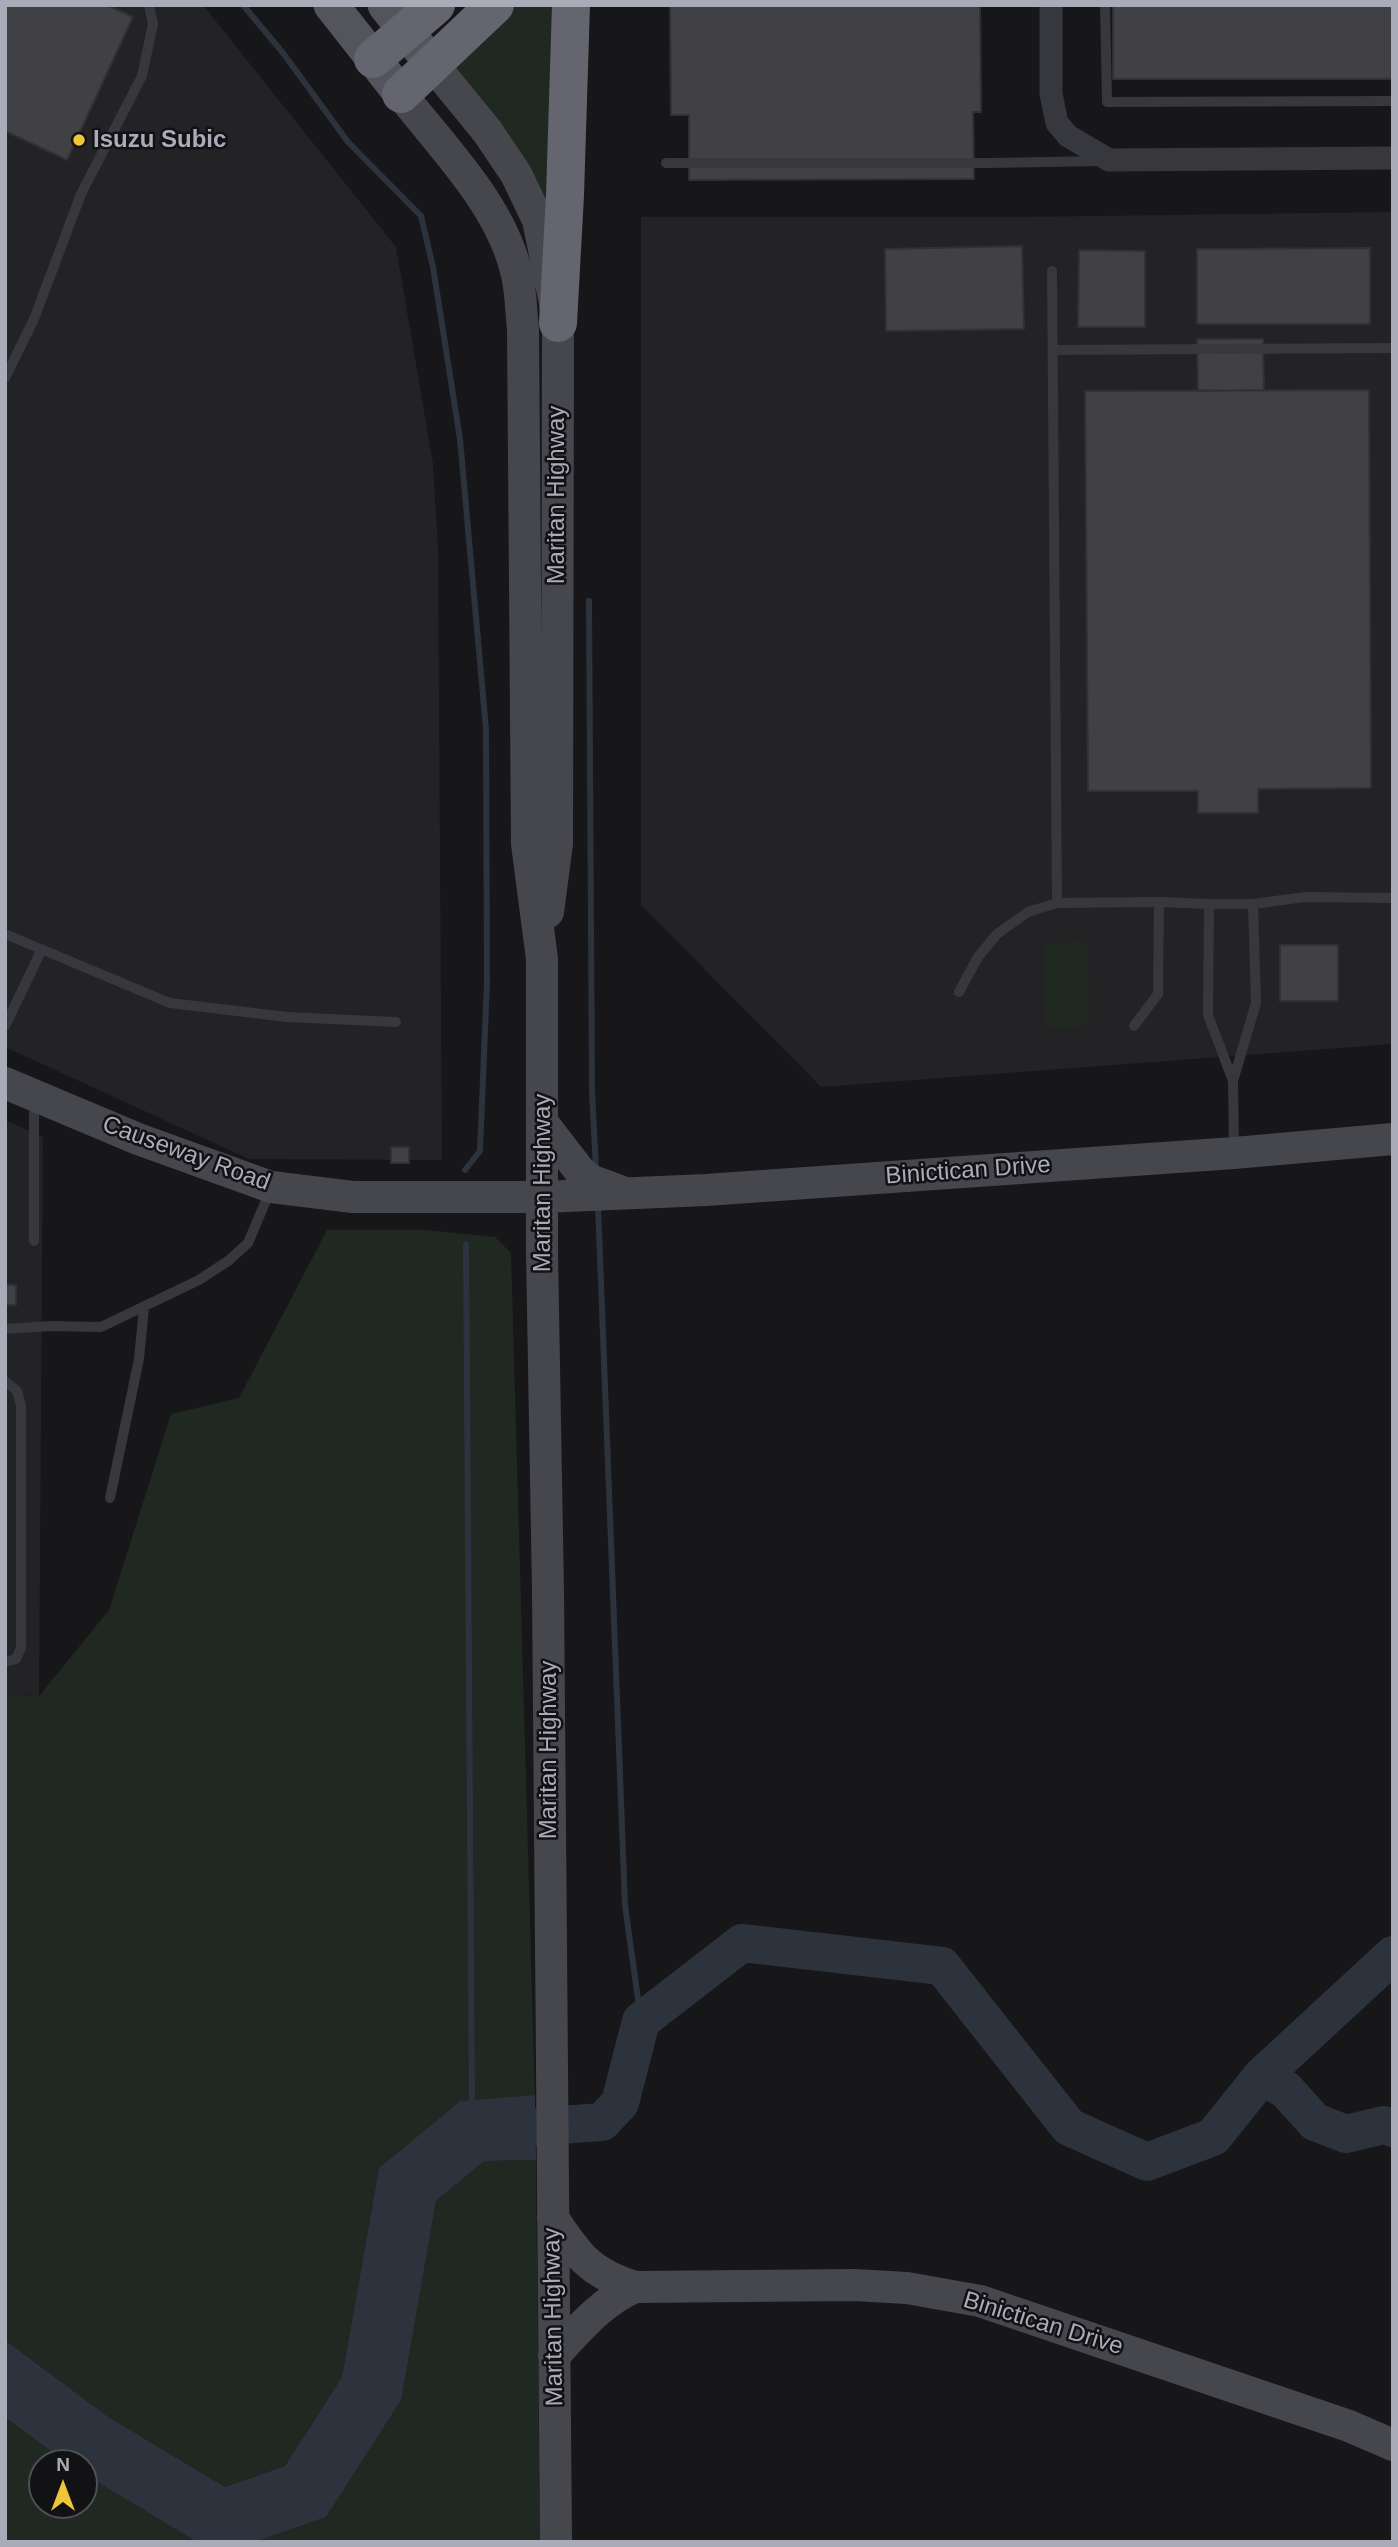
<!DOCTYPE html>
<html>
<head>
<meta charset="utf-8">
<style>
  body { margin:0 }
  #map { position:relative; width:1398px; height:2547px; overflow:hidden; background:#171618; font-family:Helvetica,sans-serif }
  canvas { display:block }
  .frame { position:absolute; inset:0; border:7px solid #a9acb8; pointer-events:none }
  .north { position:absolute; left:28px; top:2449px; width:70px; height:70px; box-sizing:border-box; background:#121113; border:2px solid #4e4f55; border-radius:50%; rotate:0deg; font-size:19px; font-weight:700; line-height:28px; text-align:center; color:#a9acb8 }
  .north::after { content:''; display:block; margin:auto; width:24px; height:32px; background:#edc63a; clip-path:polygon(50% 0,100% 100%,50% 72%,0 100%) }
</style>
</head>
<body>
<div id="map">
<canvas width="1398" height="2547"></canvas>
<div class="frame"></div>
<div class="north">N</div>
</div>
<script>
const context = document.querySelector('canvas').getContext('2d');
context.lineJoin = 'round';
function fillPath(path, color) { context.fillStyle = color; context.fill(path, 'evenodd'); }
function strokePath(path, color, width, dash) { context.strokeStyle = color; context.lineWidth = width; context.lineCap = dash ? 'butt' : 'round'; context.setLineDash(dash || []); context.stroke(path); }
function drawText(font, color, halo, rows, align = 'center') {
  context.font = font + ' Helvetica,sans-serif'; context.lineWidth = 5; context.setLineDash([]); context.textBaseline = 'middle'; context.strokeStyle = halo; context.fillStyle = color; for (const [text, x, y, turn = 0] of rows) {
    context.save(); context.translate(x, y); context.rotate((+turn || 0) * Math.PI / 180); context.textAlign = isNaN(turn) ? turn : align; if (halo) context.strokeText(text, 0, 0); context.fillText(text, 0, 0); context.restore();
  }
}
fillPath(new Path2D(`
  M 5,5 L 203,5 L 396,247 L 433,464 L 438,547 L 442,1160 L 249,1159 L 5,1047 Z
  M 1393,212 L 1393,1044 L 821,1087 L 641,905 L 641,217 L 1017,217 Z
  M 5,1120 L 43,1137 L 39,1696 L 5,1695 Z`), '#232225');
fillPath(new Path2D(`
  M 516,5 L 562,5 L 552,214 L 455,71 L 457,63 Z
  M 1087,941 L 1090,1026 L 1045,1028 L 1043,943 Z
  M 327,1230 L 426,1230 L 495,1237 L 511,1253 L 535,2095 L 460,2101 L 379,2168 L 342,2377 L 285,2466 L 225,2487 L 107,2416 L 5,2340 L 5,1695 L 39,1696 L 109,1610 L 171,1414 L 239,1398 Z
  M 536,2160 L 540,2542 L 255,2542 L 326,2517 L 400,2400 L 436,2201 L 484,2161 Z
  M 5,2417 L 67,2463 L 42,2463 L 42,2505 L 84,2505 L 84,2474 L 197,2542 L 5,2542 Z`), '#202822');
fillPath(new Path2D(`
  M 535,2095 L 536,2160 L 484,2161 L 436,2201 L 401,2400 L 326,2517 L 255,2542 L 197,2542 L 84,2474 L 84,2463 L 67,2463 L 5,2417 L 5,2340 L 107,2416 L 225,2487 L 285,2466 L 342,2377 L 379,2168 L 460,2101 Z`), '#2d333c');
strokePath(new Path2D(`
  M 243,5 L 283,53 L 348,142 L 421,216 L 433,267 L 460,439 L 486,729 L 487,982 L 480,1151 L 465,1170
  M 589,601 L 592,1090 L 596,1170
  M 598,1205 L 625,1905 L 641,2021
  M 466,1244 L 472,2107`), '#2d333c', 6);
strokePath(new Path2D(`
  M 1262,2076 L 1286,2090 L 1315,2122 L 1346,2134 L 1384,2125 L 1393,2128
  M 518,2128 L 602,2122 L 620,2103 L 641,2021 L 742,1943 L 942,1966 L 1069,2127 L 1147,2162 L 1213,2137 L 1262,2076 L 1393,1955`), '#2d333c', 38);
const building = new Path2D(`
  M 5,5 L 107,5 L 133,17 L 67,160 L 5,131 Z
  M 670,5 L 980,5 L 981,112 L 973,112 L 974,179 L 689,180 L 689,115 L 671,115 Z
  M 1113,5 L 1393,5 L 1393,79 L 1113,79 Z
  M 1022,246 L 1024,329 L 886,331 L 885,249 Z
  M 1370,248 L 1370,324 L 1197,324 L 1197,249 Z
  M 1079,250 L 1145,251 L 1145,327 L 1078,327 Z
  M 1197,339 L 1263,339 L 1264,390 L 1198,391 Z
  M 1369,390 L 1371,788 L 1258,789 L 1258,813 L 1198,813 L 1198,791 L 1088,791 L 1085,391 Z
  M 1280,945 L 1338,945 L 1338,1001 L 1280,1001 Z
  M 391,1147 L 409,1147 L 409,1163 L 391,1163 Z
  M 5,1285 L 16,1285 L 16,1305 L 5,1305 Z`);
fillPath(building, '#414145');
strokePath(building, '#313034', 2);
strokePath(new Path2D(`
  M 1105,5 L 1107,102 L 1393,101
  M 666,163 L 990,163 L 1101,161
  M 1052,271 L 1057,903
  M 1053,350 L 1393,348
  M 5,378 L 34,319 L 81,194 L 142,76 L 153,24 L 149,5
  M 1209,904 L 1208,1015 L 1233,1081
  M 5,934 L 170,1003 L 287,1017 L 396,1022
  M 959,992 L 978,957 L 997,934 L 1028,912 L 1057,903 L 1159,902 L 1209,904 L 1253,904 L 1305,897 L 1393,898
  M 5,1026 L 42,949
  M 1134,1026 L 1158,994 L 1159,902
  M 34,1098 L 34,1241
  M 1234,1149 L 1233,1081 L 1256,1003 L 1253,904
  M 5,1329 L 50,1326 L 101,1327 L 199,1280 L 228,1261 L 248,1243 L 270,1191
  M 5,1381 L 17,1391 L 21,1406 L 21,1648 L 16,1659 L 5,1662
  M 110,1498 L 139,1359 L 144,1308`), '#37383d', 10);
strokePath(new Path2D(`
  M 1051,5 L 1051,94 L 1057,123 L 1068,136 L 1109,160 L 1393,158`), '#37383d', 23);
strokePath(new Path2D(`
  M 433,65 L 487,131 L 516,174 L 538,220 L 554,298 L 558,323 L 557,844 L 548,912
  M 401,94 C 443,148 502,206 517,275 C 521,292 521,311 523,329 L 527,844 L 542,959 L 542,1253 L 548,1591 L 556,2542
  M 5,1083 L 138,1139 L 271,1187 L 353,1197 L 543,1197 L 706,1190 L 1234,1153 L 1393,1139
  M 542,1122 L 579,1170 L 590,1180 L 620,1191
  M 553,2218 C 578,2256 590,2273 635,2287 L 854,2285 L 907,2288 L 980,2301 L 1349,2426 L 1393,2445
  M 554,2356 C 578,2330 602,2301 635,2287`), '#46464d', 32);
strokePath(new Path2D(`
  M 331,5 L 401,94
  M 385,5 L 433,65`), '#54545c', 35);
strokePath(new Path2D(`
  M 373,59 L 436,5
  M 401,94 L 495,5
  M 558,323 L 565,195 L 571,5`), '#64656e', 38);
for (const [x, y, r, color] of [
  [79,140,7,"#edc63a"]
]) { const dot = new Path2D(); dot.arc(x, y, r, 0, 2 * Math.PI); context.fillStyle = color; context.fill(dot); strokePath(dot, '#121113', 2.5); }
drawText('bold 24px', '#a9acb8', '#121113', [
  ["Isuzu Subic",93,140]
], 'left');
drawText('24px', '#a9acb8', '#121113', [
  ["Maritan Highway",557,495,-90],
  ["Causeway Road",186,1154,20],
  ["Binictican Drive",968,1171,-4],
  ["Maritan Highway",543,1183,-90],
  ["Maritan Highway",549,1750,-90],
  ["Maritan Highway",554,2317,-91],
  ["Binictican Drive",1043,2324,17]
]);
</script>
</body>
</html>
